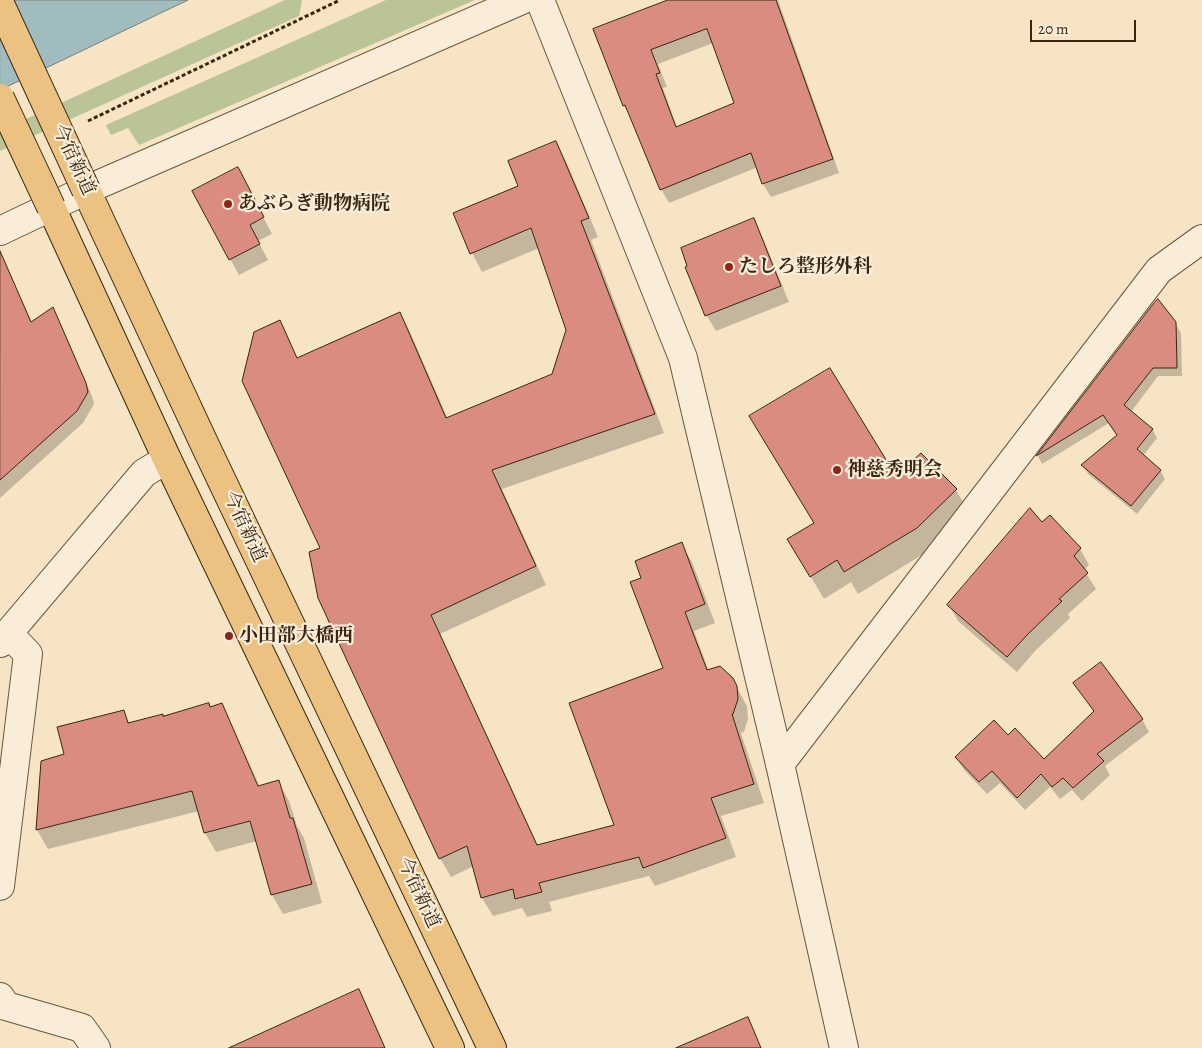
<!DOCTYPE html>
<html>
<head>
<meta charset="utf-8">
<style>
  body { margin:0 }
  #map { position:relative; width:1202px; height:1048px; overflow:hidden; background:#f6e4c5; font-family:Alegreya,serif }
  canvas { display:block }
  .scale { position:absolute; left:1030px; top:20px; width:106px; height:22px; box-sizing:border-box; border:2px solid #382610; border-top:0; padding-left:6px; font-size:15px; line-height:18px; white-space:nowrap; color:#382610; -webkit-text-stroke:4px #f9edd9; paint-order:stroke }
</style>
</head>
<body>
<div id="map">
<canvas width="1202" height="1048"></canvas>
<div class="scale">20 m</div>
</div>
<script>
const context = document.querySelector('canvas').getContext('2d');
context.lineJoin = 'round';
function fillPath(path, color) { context.fillStyle = color; context.fill(path, 'evenodd'); }
function strokePath(path, color, width, dash) { context.strokeStyle = color; context.lineWidth = width; context.lineCap = dash ? 'butt' : 'round'; context.setLineDash(dash || []); context.stroke(path); }
function drawText(font, color, halo, rows, align = 'center') {
  context.font = font + ' Alegreya,"Noto Serif JP",serif'; context.lineWidth = 4.5; context.setLineDash([]); context.textBaseline = 'middle'; context.strokeStyle = halo; context.fillStyle = color; for (const [text, x, y, turn = 0] of rows) {
    context.save(); context.translate(x, y); context.rotate((+turn || 0) * Math.PI / 180); context.textAlign = isNaN(turn) ? turn : align; if (halo) context.strokeText(text, 0, 0); context.fillText(text, 0, 0); context.restore();
  }
}
fillPath(new Path2D(`
  M 285,0 L 302,0 L 299,16 L 0,151 L 0,131 Z
  M 386,0 L 475,0 L 139,145 L 128,128 L 111,135 L 106,125 Z`), '#bbc496');
const water = new Path2D(`
  M 0,0 L 188,0 L 0,90 Z`);
fillPath(water, '#a1bcbf');
strokePath(water, '#778079', 1);
fillPath(new Path2D(`
  M 673,0 L 778,0 L 839,173 L 771,197 L 763,184 L 758,167 L 669,203 L 661,189 L 632,119 L 624,106 L 595,29 ZM 713,43 L 735,104 L 677,127 L 663,88 L 667,87 L 658,64 Z
  M 556,143 L 566,161 L 598,237 L 591,240 L 664,433 L 502,489 L 546,585 L 440,634 L 538,846 L 616,826 L 664,669 L 642,579 L 681,544 L 692,562 L 715,623 L 694,631 L 709,671 L 732,679 L 747,706 L 748,719 L 744,732 L 741,733 L 764,803 L 721,816 L 736,857 L 655,886 L 649,876 L 549,902 L 552,911 L 527,917 L 522,908 L 493,916 L 482,898 L 474,866 L 451,877 L 440,858 L 321,548 L 279,322 L 298,359 L 400,313 L 410,332 L 448,419 L 553,375 L 568,330 L 539,248 L 482,272 L 472,253 L 520,186 Z
  M 246,184 L 272,234 L 258,241 L 268,260 L 239,275 L 193,192 Z
  M 753,220 L 762,236 L 789,302 L 716,331 L 707,316 L 687,267 Z
  M 5,266 L 32,323 L 53,309 L 92,396 L 94,404 L 83,423 L 0,498 L 0,268 Z
  M 1154,304 L 1175,323 L 1181,333 L 1182,376 L 1158,376 L 1131,412 L 1152,429 L 1157,438 L 1143,456 L 1160,470 L 1165,479 L 1137,514 L 1088,474 L 1083,465 L 1118,436 L 1109,423 L 1042,464 L 1038,456 Z
  M 896,478 L 956,490 L 969,512 L 930,550 L 858,594 L 851,582 L 824,599 L 789,540 Z
  M 1050,517 L 1080,549 L 1089,565 L 1084,570 L 1096,589 L 1068,614 L 1070,618 L 1035,651 L 1017,672 L 958,621 L 949,605 Z
  M 1075,683 L 1142,719 L 1149,732 L 1105,766 L 1110,775 L 1082,801 L 1072,790 L 1060,799 L 1050,787 L 1025,810 L 1000,783 L 987,794 L 964,770 L 956,757 L 1008,737 L 1043,760 L 1094,712 Z
  M 221,705 L 231,723 L 229,723 L 259,792 L 261,791 L 232,723 L 260,787 L 278,781 L 289,801 L 297,826 L 304,838 L 322,903 L 283,914 L 272,895 L 257,841 L 216,852 L 205,833 L 199,811 L 48,849 L 37,830 L 42,762 L 66,755 L 123,711 L 130,724 L 211,708 Z`), '#0003');
const building = new Path2D(`
  M 668,0 L 776,0 L 833,159 L 762,184 L 751,153 L 660,190 L 625,105 L 623,106 L 593,29 ZM 707,29 L 734,103 L 676,127 L 656,74 L 660,73 L 651,50 Z
  M 556,141 L 589,218 L 581,221 L 655,414 L 492,470 L 536,566 L 431,615 L 537,845 L 614,825 L 569,703 L 663,668 L 630,582 L 641,578 L 635,561 L 682,542 L 705,604 L 685,612 L 707,670 L 720,666 L 733,678 L 737,686 L 738,699 L 733,714 L 732,714 L 754,784 L 711,798 L 726,838 L 643,868 L 639,857 L 539,883 L 542,892 L 515,899 L 513,889 L 481,898 L 467,846 L 439,859 L 318,598 L 309,552 L 320,548 L 242,381 L 254,332 L 280,320 L 297,358 L 400,312 L 446,418 L 552,374 L 566,330 L 531,228 L 470,254 L 453,213 L 518,186 L 508,161 Z
  M 238,167 L 264,217 L 250,225 L 260,244 L 229,260 L 192,191 Z
  M 754,218 L 781,286 L 705,316 L 685,267 L 687,266 L 681,248 Z
  M 0,251 L 31,322 L 53,307 L 86,383 L 88,392 L 77,411 L 0,480 Z
  M 1158,299 L 1176,322 L 1177,368 L 1153,368 L 1124,405 L 1153,429 L 1137,449 L 1161,470 L 1131,506 L 1081,465 L 1117,435 L 1103,415 L 1036,456 L 1154,303 Z
  M 830,368 L 896,476 L 921,453 L 957,489 L 917,528 L 844,572 L 837,560 L 810,577 L 787,539 L 814,523 L 749,416 Z
  M 1030,508 L 1042,522 L 1050,515 L 1081,548 L 1074,556 L 1088,573 L 1059,599 L 1062,601 L 1027,635 L 1007,657 L 947,605 Z
  M 1101,662 L 1143,719 L 1097,754 L 1104,761 L 1073,788 L 1063,778 L 1052,787 L 1041,774 L 1017,798 L 992,771 L 979,782 L 955,757 L 994,720 L 1008,735 L 1015,728 L 1044,759 L 1094,711 L 1073,683 Z
  M 209,703 L 210,707 L 222,703 L 258,786 L 279,780 L 290,818 L 293,818 L 312,884 L 271,895 L 250,821 L 204,833 L 192,791 L 36,830 L 41,761 L 64,754 L 57,727 L 124,710 L 128,723 L 163,714 L 163,716 Z
  M 359,989 L 385,1048 L 229,1048 Z
  M 748,1017 L 761,1048 L 676,1048 Z`);
fillPath(building, '#da8c81');
strokePath(building, '#382610', 1);
const minor = new Path2D(`
  M 0,643 L 144,473 L 167,459
  M 780,764 L 1159,270 L 1202,239
  M 0,886 L 28,654 L 8,633
  M 0,997 L 6,1006 L 82,1028 L 96,1048`);
const tertiary = new Path2D(`
  M 540,0 L 683,358 L 780,764 L 844,1048
  M 0,231 L 86,190 L 522,0`);
const trunk = new Path2D(`
  M 86,190 L 203,441 L 492,1048
  M 51,207 L 167,459 L 450,1048`);
strokePath(minor, '#68563d', 30);
strokePath(tertiary, '#68563d', 30);
strokePath(trunk, '#382610', 30);
strokePath(new Path2D(`
  M 88,121 L 340,0`), '#382610', 3, [4, 2.5]);
strokePath(minor, '#f9edd9', 28);
strokePath(tertiary, '#f9edd9', 28);
strokePath(trunk, '#ebc282', 28);
const trunkBridge = new Path2D(`
  M 0,4 L 86,190
  M 0,98 L 51,207`);
strokePath(trunkBridge, '#382610', 30, []);
strokePath(trunkBridge, '#ebc282', 28);
for (const [x, y, r, color] of [
  [228,204,5,"#8f2418"],
  [729,267,5,"#8f2418"],
  [837,470,5,"#8f2418"],
  [229,636,5,"#8f2418"]
]) { const dot = new Path2D(); dot.arc(x, y, r, 0, 2 * Math.PI); context.fillStyle = color; context.fill(dot); strokePath(dot, '#f9edd9', 2); }
drawText('19px', '#382610', '#f9edd9', [
  ["今宿新道",73,160,65],
  ["今宿新道",244,527,65],
  ["今宿新道",418,893,65]
]);
drawText('bold 19px', '#382610', '#f9edd9', [
  ["あぶらぎ動物病院",238,204],
  ["たしろ整形外科",739,267],
  ["神慈秀明会",847,470],
  ["小田部大橋西",239,636]
], 'left');
</script>
</body>
</html>
